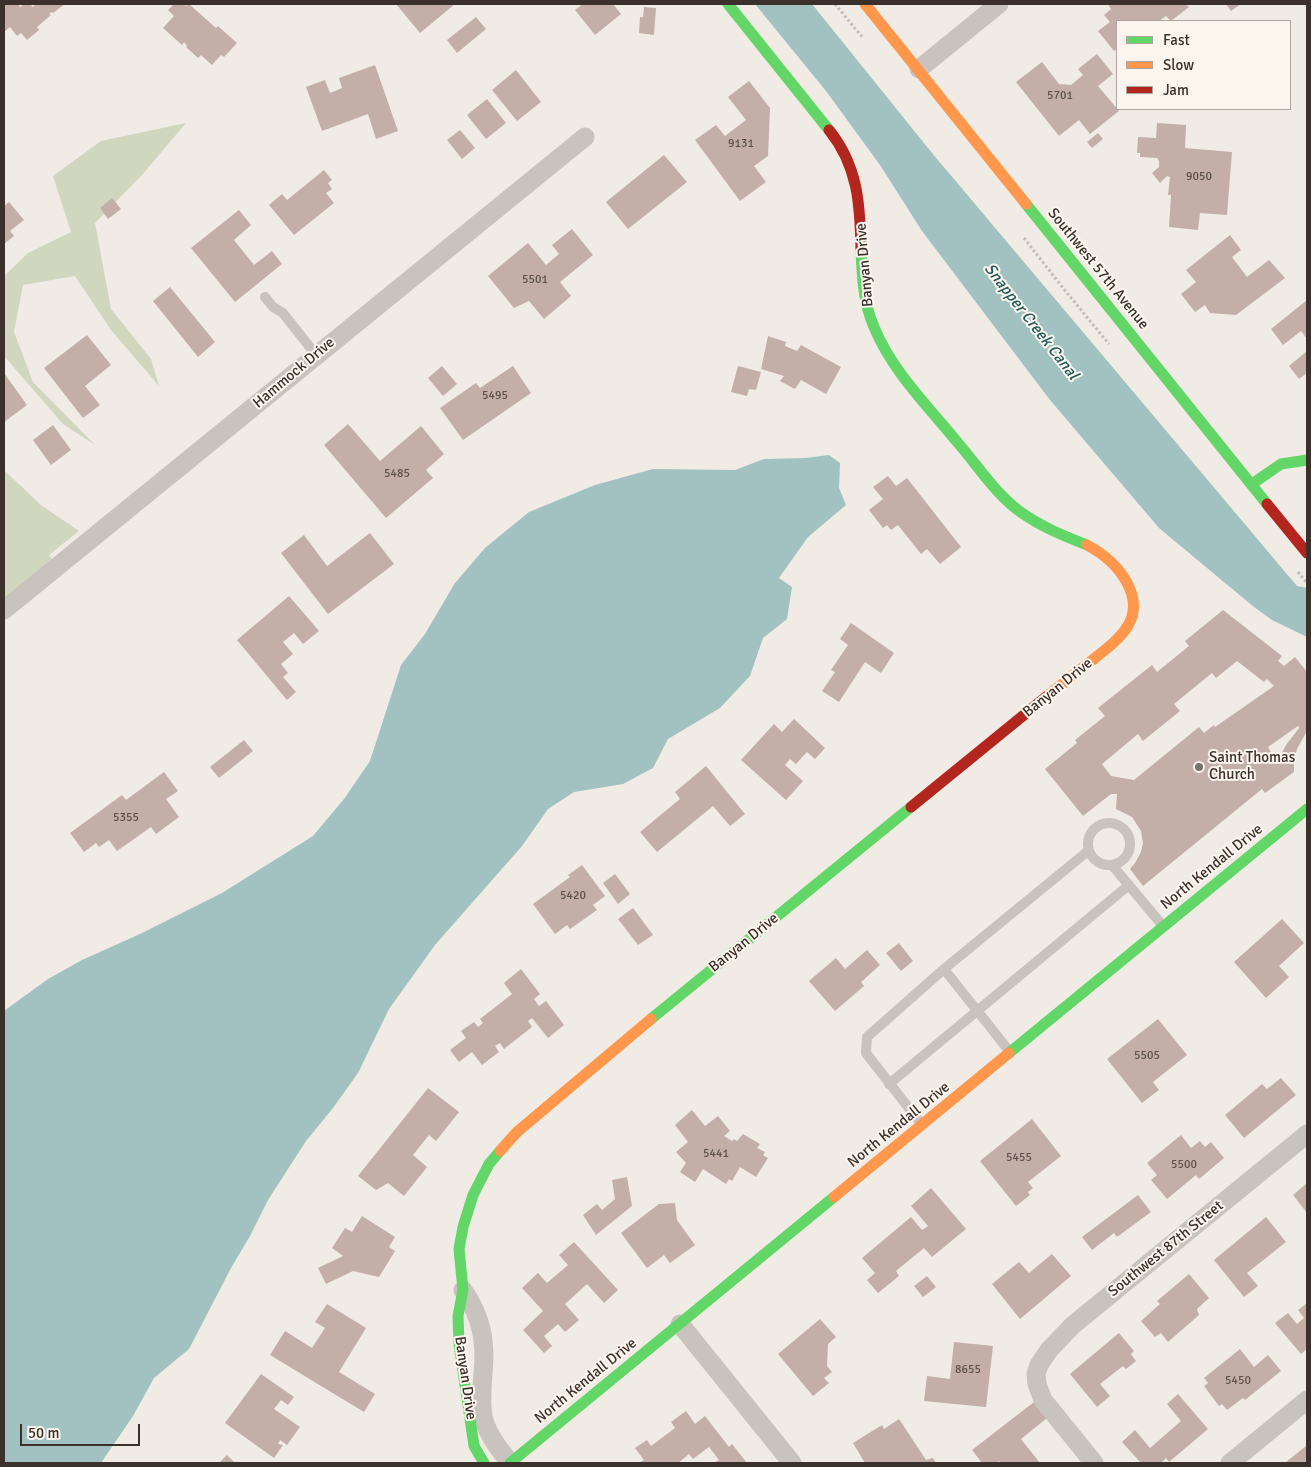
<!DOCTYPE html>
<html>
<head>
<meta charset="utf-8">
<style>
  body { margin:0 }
  #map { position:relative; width:1311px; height:1467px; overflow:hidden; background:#f0ebe5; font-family:Signika,sans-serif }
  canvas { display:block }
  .frame { position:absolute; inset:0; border:5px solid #3b302b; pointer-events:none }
  .legend { position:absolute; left:1116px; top:20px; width:175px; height:90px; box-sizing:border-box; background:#fbf5ee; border:1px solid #aea6a0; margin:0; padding:6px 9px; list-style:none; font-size:15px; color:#3b302b }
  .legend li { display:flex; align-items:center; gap:10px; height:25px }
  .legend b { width:25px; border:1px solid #aea6a0 }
  .scale { position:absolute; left:20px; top:1424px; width:120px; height:22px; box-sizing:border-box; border:2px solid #3b302b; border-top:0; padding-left:6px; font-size:15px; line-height:18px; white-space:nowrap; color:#3b302b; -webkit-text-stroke:4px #fbf5ee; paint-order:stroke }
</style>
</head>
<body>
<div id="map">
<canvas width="1311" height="1467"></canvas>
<div class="frame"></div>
<ul class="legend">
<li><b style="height:6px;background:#63d668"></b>Fast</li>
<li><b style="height:6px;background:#ff974d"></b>Slow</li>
<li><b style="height:6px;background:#b3261e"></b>Jam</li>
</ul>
<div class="scale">50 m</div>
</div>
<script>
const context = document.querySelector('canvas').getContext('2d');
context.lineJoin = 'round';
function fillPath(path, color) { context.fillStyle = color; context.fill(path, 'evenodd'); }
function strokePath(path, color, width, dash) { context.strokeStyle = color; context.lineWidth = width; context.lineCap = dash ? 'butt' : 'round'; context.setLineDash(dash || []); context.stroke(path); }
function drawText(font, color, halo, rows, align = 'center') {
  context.font = font + ' Signika,sans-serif'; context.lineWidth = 4; context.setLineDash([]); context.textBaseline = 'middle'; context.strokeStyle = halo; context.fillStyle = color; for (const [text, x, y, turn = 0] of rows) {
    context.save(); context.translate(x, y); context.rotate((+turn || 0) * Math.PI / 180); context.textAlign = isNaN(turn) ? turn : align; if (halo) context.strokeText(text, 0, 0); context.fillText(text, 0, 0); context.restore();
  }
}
fillPath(new Path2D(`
  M 186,123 L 142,175 L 95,223 L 111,309 L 151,359 L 159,386 L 111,330 L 75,276 L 23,285 L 14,332 L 33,382 L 95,445 L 63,424 L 4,356 L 4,276 L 28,253 L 71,232 L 53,176 L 101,141 Z
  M 4,470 L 41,505 L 79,531 L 49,555 L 54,562 L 4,602 Z`), '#d1d6bf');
fillPath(new Path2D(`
  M 755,4 L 812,4 L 932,153 L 1297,586 L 1307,588 L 1307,637 L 1272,620 L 1254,607 L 1159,528 L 1050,400 L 922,231 L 880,165 L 826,91 Z
  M 829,455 L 840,463 L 839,488 L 846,505 L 808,537 L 779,578 L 792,587 L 787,619 L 763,638 L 750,676 L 720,708 L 668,739 L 653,768 L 623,784 L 574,792 L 548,809 L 522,846 L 435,945 L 389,1009 L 358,1073 L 333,1108 L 306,1141 L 268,1200 L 250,1236 L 231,1268 L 189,1349 L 154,1378 L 133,1416 L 101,1463 L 4,1463 L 4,1011 L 48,979 L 82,960 L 140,934 L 222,893 L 313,836 L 344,799 L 370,761 L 401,665 L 425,634 L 455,583 L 485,548 L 529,512 L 595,485 L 653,469 L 735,470 L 764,459 L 806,458 Z`), '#a1c2c1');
fillPath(new Path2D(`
  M 4,4 L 18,4 L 20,7 L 24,4 L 30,4 L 33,7 L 36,4 L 65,4 L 53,13 L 51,12 L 49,14 L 51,15 L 37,27 L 39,30 L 27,40 L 21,33 L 17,36 L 10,27 L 4,32 Z
  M 174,4 L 183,4 L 186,6 L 189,4 L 216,28 L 218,26 L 237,43 L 224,57 L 221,55 L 212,65 L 201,55 L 198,58 L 186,47 L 187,46 L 184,42 L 182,45 L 163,28 L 174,16 L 168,10 Z
  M 396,4 L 455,4 L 420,33 Z
  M 583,4 L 613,4 L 621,14 L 595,35 L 575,10 Z
  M 1108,4 L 1186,4 L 1189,7 L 1171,21 L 1166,16 L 1159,21 L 1117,21 L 1117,49 L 1114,51 L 1098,31 L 1110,22 L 1104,15 L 1111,9 Z
  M 1226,4 L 1241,4 L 1231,11 Z
  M 644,7 L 656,8 L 654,35 L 639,33 L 640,17 L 643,17 Z
  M 476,17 L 486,29 L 457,53 L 447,40 Z
  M 1097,54 L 1113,74 L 1098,86 L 1119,111 L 1090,134 L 1079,120 L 1059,136 L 1016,82 L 1042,62 L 1059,84 L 1071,85 L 1083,75 L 1078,69 Z
  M 375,65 L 398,131 L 376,139 L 368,114 L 322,131 L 306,87 L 325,80 L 330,93 L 342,88 L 339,78 Z
  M 516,70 L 541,102 L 517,121 L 492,90 Z
  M 749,81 L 770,108 L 768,156 L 754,166 L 766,182 L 740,201 L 695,140 L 716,125 L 725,136 L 746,120 L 728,97 Z
  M 487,99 L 506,123 L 486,139 L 467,115 Z
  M 1157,123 L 1186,125 L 1185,148 L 1232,152 L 1227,215 L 1200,213 L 1198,230 L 1169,227 L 1171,195 L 1168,195 L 1170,177 L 1167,176 L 1160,183 L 1152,173 L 1159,167 L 1159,161 L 1157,158 L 1140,157 L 1140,153 L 1137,153 L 1138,137 L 1156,138 Z
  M 460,130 L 475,148 L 462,159 L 447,140 Z
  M 1098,133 L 1103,139 L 1092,148 L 1087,142 Z
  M 664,155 L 687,182 L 628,229 L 606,202 Z
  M 324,170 L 332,180 L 328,183 L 332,189 L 326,193 L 334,203 L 294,235 L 269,205 L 282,194 L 287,200 Z
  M 112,198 L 121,209 L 108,219 L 100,208 Z
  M 9,202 L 24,220 L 10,231 L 14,236 L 4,244 L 4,206 Z
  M 239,210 L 251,225 L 234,240 L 254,265 L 272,251 L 282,264 L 235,302 L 191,248 Z
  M 572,229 L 593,255 L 560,282 L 571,296 L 544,319 L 529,301 L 514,308 L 488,276 L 528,243 L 546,265 L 559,254 L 552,245 Z
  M 1230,235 L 1241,250 L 1232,257 L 1247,277 L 1269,260 L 1285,278 L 1236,315 L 1210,313 L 1205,305 L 1195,312 L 1181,294 L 1196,282 L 1186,270 Z
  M 170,287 L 215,342 L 198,357 L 153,301 Z
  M 1307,300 L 1307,339 L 1301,331 L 1283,345 L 1271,329 Z
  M 87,335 L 111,365 L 85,386 L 100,405 L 83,418 L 44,368 Z
  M 768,336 L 786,342 L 785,346 L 797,351 L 801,345 L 841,367 L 826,394 L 801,380 L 795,389 L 780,381 L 784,376 L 761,369 Z
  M 1307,351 L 1307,373 L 1299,379 L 1289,366 Z
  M 442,366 L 457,384 L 443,396 L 428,378 Z
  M 513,366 L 531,393 L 463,440 L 440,408 L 476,383 L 480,388 Z
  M 738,366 L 761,372 L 756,390 L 749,389 L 747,396 L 731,392 Z
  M 4,373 L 27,405 L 4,422 Z
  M 348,424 L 380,461 L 421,426 L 444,454 L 426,470 L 433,478 L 386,518 L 324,445 Z
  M 53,425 L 71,450 L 51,465 L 33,440 Z
  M 888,476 L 896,486 L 907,478 L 961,547 L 940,564 L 927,549 L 921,554 L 898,525 L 891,530 L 887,525 L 883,528 L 869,510 L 883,499 L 873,487 Z
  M 370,533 L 394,564 L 328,614 L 281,553 L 304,535 L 327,566 Z
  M 289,596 L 319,631 L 303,644 L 294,633 L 283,642 L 293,654 L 281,664 L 288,673 L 283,677 L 296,692 L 287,700 L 237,640 Z
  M 1223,610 L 1282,656 L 1278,661 L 1284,666 L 1295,657 L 1307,672 L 1307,731 L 1297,749 L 1294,760 L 1294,772 L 1265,793 L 1262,789 L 1143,886 L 1130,869 L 1135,863 L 1141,852 L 1143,843 L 1141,831 L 1132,817 L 1116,809 L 1117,794 L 1111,794 L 1083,816 L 1045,769 L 1077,743 L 1075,740 L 1105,716 L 1098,708 L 1152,665 L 1157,672 L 1189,646 L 1185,641 ZM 1237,661 L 1264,682 L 1267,679 L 1274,686 L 1215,727 L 1214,725 L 1204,733 L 1199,727 L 1134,780 L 1111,776 L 1102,764 L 1138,734 L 1143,741 L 1180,711 L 1174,704 L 1212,673 L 1216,678 ZM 1298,726 L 1299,728 L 1286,745 L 1277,762 L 1268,747 Z
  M 851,623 L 894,653 L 881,673 L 865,662 L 839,702 L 822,691 L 835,672 L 831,670 L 848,645 L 840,639 Z
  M 794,719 L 825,748 L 815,759 L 807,752 L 796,764 L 790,759 L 785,765 L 803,781 L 786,800 L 741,760 L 774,724 L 782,732 Z
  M 244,740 L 253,751 L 219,778 L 210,767 Z
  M 706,766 L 745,814 L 730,826 L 713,806 L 657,852 L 640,832 L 680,799 L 675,792 Z
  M 164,772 L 178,791 L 166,799 L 179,817 L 156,834 L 151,827 L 117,851 L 109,840 L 99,847 L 96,843 L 84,852 L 70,833 L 122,795 L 126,800 Z
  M 582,865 L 605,896 L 593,905 L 597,910 L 570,929 L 567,925 L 555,934 L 533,904 L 570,877 L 568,875 Z
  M 615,874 L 630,894 L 618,904 L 603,883 Z
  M 633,908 L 653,935 L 638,945 L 618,919 Z
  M 1282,919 L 1304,943 L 1279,966 L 1289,977 L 1266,998 L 1234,962 Z
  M 899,943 L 913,961 L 901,971 L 886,953 Z
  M 867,950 L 880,965 L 861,982 L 864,986 L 835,1011 L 809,981 L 836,958 L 845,969 Z
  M 521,969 L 540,994 L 534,999 L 539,1006 L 546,1001 L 564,1025 L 548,1038 L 532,1018 L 528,1021 L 532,1027 L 504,1049 L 500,1043 L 495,1046 L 499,1052 L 482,1065 L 472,1052 L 459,1062 L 450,1050 L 466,1038 L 461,1031 L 474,1022 L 478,1027 L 483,1023 L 480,1019 L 512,994 L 504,983 Z
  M 1158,1019 L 1187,1055 L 1153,1082 L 1159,1090 L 1142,1103 L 1107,1059 Z
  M 1281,1078 L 1296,1095 L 1244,1138 L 1225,1115 L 1262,1084 L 1267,1089 Z
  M 428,1088 L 459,1112 L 436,1141 L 429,1135 L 413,1155 L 427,1167 L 404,1196 L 388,1183 L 376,1190 L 358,1176 Z
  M 692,1110 L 705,1126 L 718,1116 L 730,1131 L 724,1136 L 732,1141 L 734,1139 L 737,1141 L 743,1134 L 760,1144 L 757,1148 L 765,1152 L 763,1155 L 768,1158 L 756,1177 L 740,1167 L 732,1181 L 729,1179 L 726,1184 L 703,1169 L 695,1182 L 680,1172 L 686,1163 L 676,1152 L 688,1142 L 675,1125 Z
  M 1032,1119 L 1061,1156 L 1028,1182 L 1033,1188 L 1028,1192 L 1030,1195 L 1016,1206 L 980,1161 Z
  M 1181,1135 L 1191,1148 L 1200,1141 L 1205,1147 L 1211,1142 L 1224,1158 L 1199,1179 L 1196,1175 L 1167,1199 L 1151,1180 L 1157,1175 L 1147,1163 Z
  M 627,1177 L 632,1206 L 596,1235 L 583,1215 L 597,1204 L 602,1210 L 615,1199 L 612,1180 Z
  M 1307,1183 L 1307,1213 L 1293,1195 Z
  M 931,1188 L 966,1229 L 932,1257 L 924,1248 L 896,1271 L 899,1276 L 878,1293 L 867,1280 L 875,1273 L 862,1258 L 911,1217 L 922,1230 L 928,1226 L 911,1206 Z
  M 1138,1195 L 1151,1212 L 1117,1237 L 1114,1233 L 1092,1250 L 1082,1237 Z
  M 675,1203 L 677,1220 L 695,1245 L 670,1263 L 664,1255 L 647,1268 L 621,1233 L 659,1204 Z
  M 362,1216 L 395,1237 L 389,1247 L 395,1251 L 379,1277 L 353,1271 L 326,1284 L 318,1268 L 343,1256 L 332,1248 L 345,1228 L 352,1232 Z
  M 1266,1217 L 1286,1242 L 1247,1273 L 1258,1286 L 1244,1297 L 1214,1260 Z
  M 574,1242 L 618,1290 L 604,1303 L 587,1284 L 565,1304 L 579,1320 L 565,1332 L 558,1324 L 544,1336 L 552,1346 L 544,1353 L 523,1330 L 543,1311 L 522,1288 L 538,1273 L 547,1283 L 568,1265 L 559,1255 Z
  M 1052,1254 L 1071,1276 L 1020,1319 L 992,1284 L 1019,1262 L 1029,1273 Z
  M 1189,1274 L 1209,1298 L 1197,1309 L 1199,1315 L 1168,1342 L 1161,1333 L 1155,1337 L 1141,1321 L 1160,1304 L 1157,1301 Z
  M 927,1276 L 936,1287 L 923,1297 L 914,1286 Z
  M 1307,1303 L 1307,1349 L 1301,1354 L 1275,1323 L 1288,1313 L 1297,1324 L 1304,1318 L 1298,1310 Z
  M 327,1304 L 366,1328 L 339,1372 L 375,1394 L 364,1412 L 270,1355 L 285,1331 L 312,1348 L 325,1328 L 315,1322 Z
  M 820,1319 L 836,1337 L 828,1344 L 827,1366 L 832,1372 L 824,1378 L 829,1383 L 813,1396 L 778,1354 Z
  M 1119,1333 L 1134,1351 L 1131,1354 L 1136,1361 L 1126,1369 L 1123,1366 L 1100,1384 L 1110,1396 L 1097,1407 L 1070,1374 Z
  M 954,1342 L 993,1346 L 986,1407 L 924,1401 L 927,1376 L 950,1379 Z
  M 1240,1349 L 1254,1367 L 1268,1355 L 1281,1371 L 1245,1400 L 1243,1398 L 1227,1410 L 1222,1404 L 1219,1406 L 1204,1386 L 1208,1383 L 1204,1378 Z
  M 261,1374 L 294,1397 L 288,1405 L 281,1400 L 274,1409 L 300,1427 L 287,1445 L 280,1440 L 278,1444 L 283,1445 L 274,1458 L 225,1423 Z
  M 1178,1394 L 1208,1429 L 1169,1462 L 1166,1458 L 1161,1463 L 1141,1463 L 1122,1442 L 1135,1430 L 1150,1448 L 1181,1421 L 1167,1404 Z
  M 1034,1402 L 1047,1418 L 1021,1439 L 1040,1463 L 1001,1463 L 999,1461 L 996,1463 L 982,1463 L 972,1450 Z
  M 686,1411 L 695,1424 L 705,1416 L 729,1447 L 732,1444 L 747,1463 L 714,1463 L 719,1460 L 709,1447 L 693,1459 L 689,1454 L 678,1463 L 639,1463 L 644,1460 L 635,1448 L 647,1440 L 651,1446 L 675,1428 L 671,1422 Z
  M 899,1419 L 926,1460 L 933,1458 L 936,1463 L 865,1463 L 853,1443 L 882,1425 L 884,1429 Z
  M 1307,1445 L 1307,1463 L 1285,1463 Z
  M 227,1455 L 235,1463 L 219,1463 Z`), '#c3afa7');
strokePath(new Path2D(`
  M 835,4 L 863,38
  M 1024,238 L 1063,288 L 1109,344
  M 1298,572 L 1307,583`), '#c2bbb6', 3, [2.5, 2.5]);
strokePath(new Path2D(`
  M 265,297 L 273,307 L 283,313 L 316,355
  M1088 844a21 21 0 1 1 42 0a21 21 0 1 1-42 0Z
  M 1112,865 L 1163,926
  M 944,969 L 1010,1052
  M 889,1084 L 1129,885
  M 922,1125 L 866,1053 L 867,1037 L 944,969 L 1088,851`), '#c9c3be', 10);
strokePath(new Path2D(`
  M 919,69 L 999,4
  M 4,610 L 585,137
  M 463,1290 C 482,1317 486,1342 483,1374 C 482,1389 480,1406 484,1420 C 489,1437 500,1450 510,1463
  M 680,1324 L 792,1463
  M 1094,1463 L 1043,1400 L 1037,1384 L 1036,1374 L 1039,1365 L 1049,1350 L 1073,1325 L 1307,1134
  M 1230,1463 L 1307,1400`), '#c9c3be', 19);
strokePath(new Path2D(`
  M 728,4 L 829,130
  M 1026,204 L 1267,504
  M 861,248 C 862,275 863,302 874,327 C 892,371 928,406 958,443 C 978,466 997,496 1022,513 C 1042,527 1064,536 1087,545
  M 1252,484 L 1281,464 L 1307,460
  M 651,1019 L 911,807
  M 1009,1053 L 1307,809
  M 484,1463 L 474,1446 L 459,1344 L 458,1316 L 463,1290 L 459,1249 L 463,1227 L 473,1195 L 489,1164 L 500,1151
  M 510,1463 L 834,1197`), '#63d668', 11);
strokePath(new Path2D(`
  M 865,4 L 1026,204
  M 1046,697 C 1061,685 1076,673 1091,661 C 1118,640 1148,619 1126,581 C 1117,565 1102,553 1087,545
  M 500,1151 L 517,1132 L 651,1019
  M 834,1197 L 1009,1053`), '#ff974d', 11);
strokePath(new Path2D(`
  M 829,130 C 858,166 860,204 861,248
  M 1267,504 L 1307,553
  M 911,807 L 1046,697`), '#b3261e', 11);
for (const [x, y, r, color] of [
  [1199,767,5,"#7a716c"]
]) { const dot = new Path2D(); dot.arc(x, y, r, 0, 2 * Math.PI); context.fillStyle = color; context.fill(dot); strokePath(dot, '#fbf5ee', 2); }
drawText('12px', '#5d504a', null, [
  ["5701",1060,96],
  ["9131",741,144],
  ["9050",1199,177],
  ["5501",535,280],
  ["5495",495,396],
  ["5485",397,474],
  ["5355",126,818],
  ["5420",573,896],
  ["5505",1147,1056],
  ["5441",716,1154],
  ["5455",1019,1158],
  ["5500",1184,1165],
  ["8655",968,1370],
  ["5450",1238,1381]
]);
drawText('15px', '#3b302b', '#fbf5ee', [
  ["Banyan Drive",865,265,-95],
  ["Southwest 57th Avenue",1098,269,51],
  ["Hammock Drive",294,373,-40],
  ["Banyan Drive",1058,688,-39],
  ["North Kendall Drive",1212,867,-39],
  ["Banyan Drive",744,943,-39],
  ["North Kendall Drive",899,1125,-39],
  ["Southwest 87th Street",1166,1249,-39],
  ["Banyan Drive",465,1378,82],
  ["North Kendall Drive",586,1381,-39]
]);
drawText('15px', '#3b302b', '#fbf5ee', [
  ["Saint Thomas",1209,758],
  ["Church",1209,775]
], 'left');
drawText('italic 16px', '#1f5a5e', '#fbf5ee', [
  ["Snapper Creek Canal",1031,322,52]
]);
</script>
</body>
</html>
